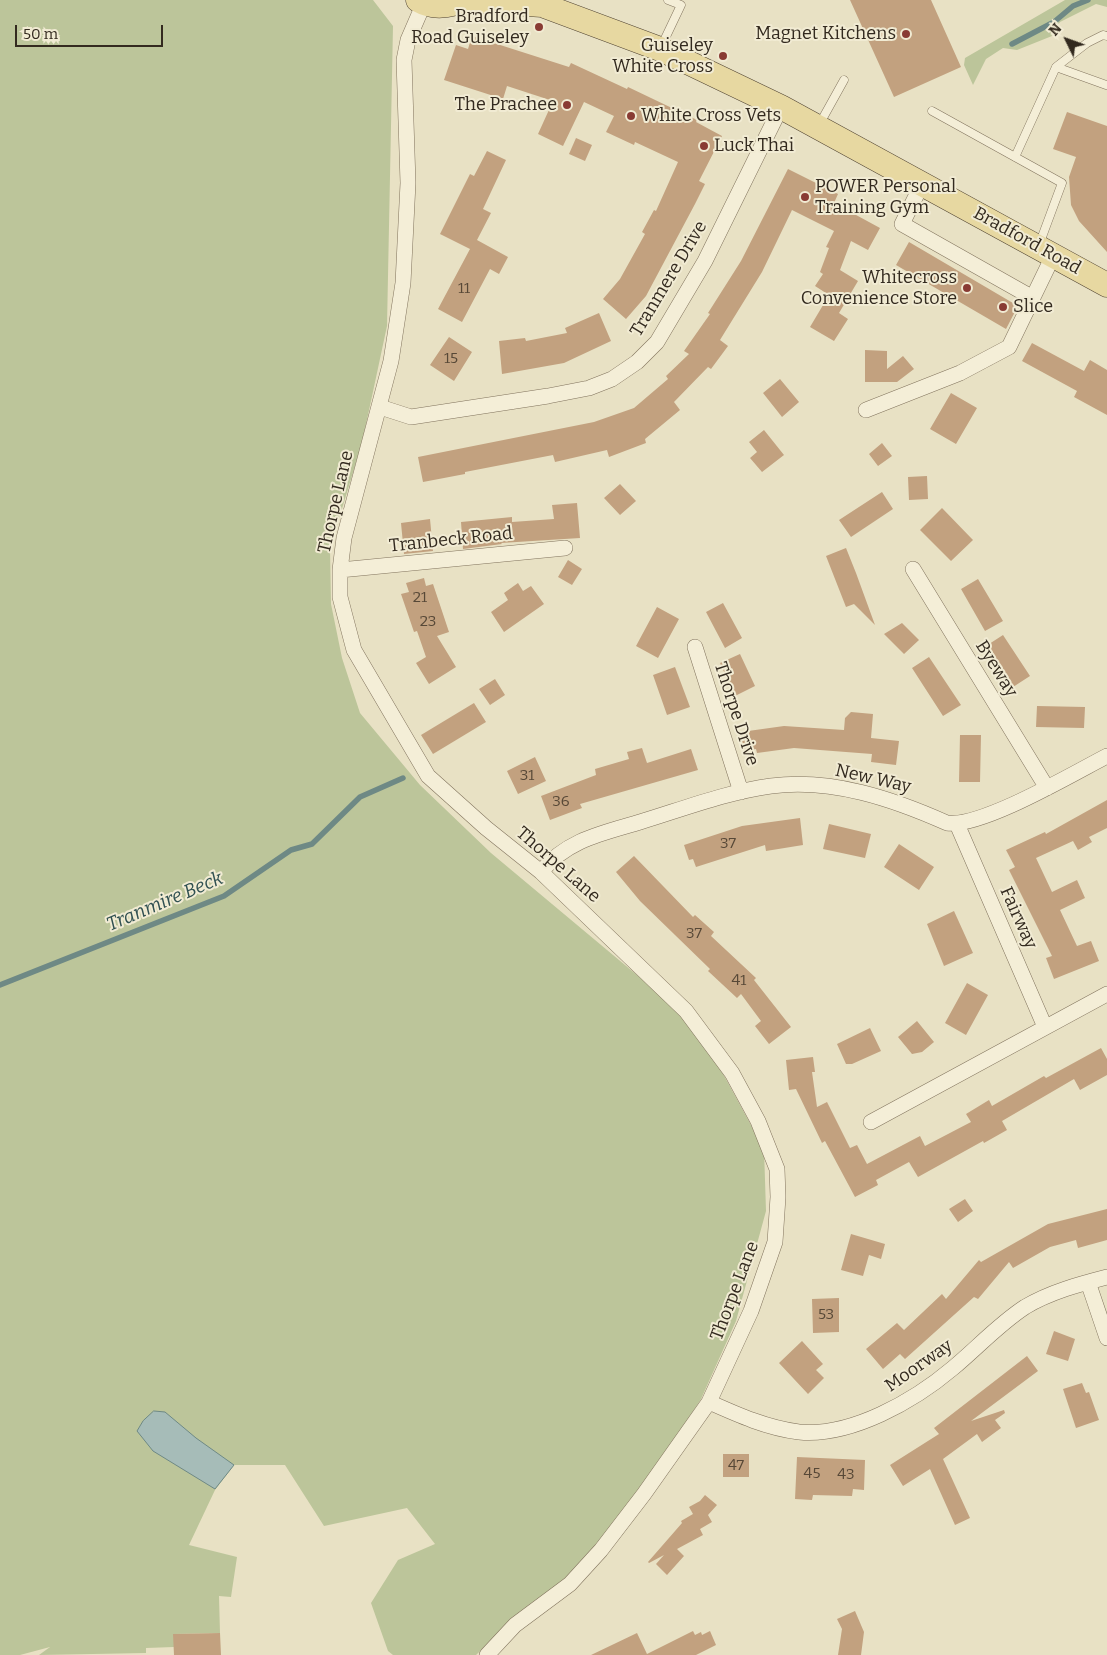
<!DOCTYPE html>
<html>
<head>
<meta charset="utf-8">
<style>
  body { margin:0 }
  #map { position:relative; width:1107px; height:1655px; overflow:hidden; background:#e8e1c4; font-family:Bitter,serif }
  canvas { display:block }
  .north { position:absolute; left:1042px; top:15px; width:50px; height:50px; -webkit-text-stroke:4px #f1ebd3; paint-order:stroke; rotate:312deg; font-size:14px; font-weight:700; line-height:20px; text-align:center; color:#332a1f }
  .north::after { content:''; display:block; margin:auto; width:18px; height:22px; background:#332a1f; clip-path:polygon(50% 0,100% 100%,50% 72%,0 100%) }
  .scale { position:absolute; left:15px; top:25px; width:148px; height:22px; box-sizing:border-box; border:2px solid #332a1f; border-top:0; padding-left:6px; font-size:15px; line-height:18px; white-space:nowrap; color:#332a1f; -webkit-text-stroke:4px #f1ebd3; paint-order:stroke }
</style>
</head>
<body>
<div id="map">
<canvas width="1107" height="1655"></canvas>
<div class="north">N</div>
<div class="scale">50 m</div>
</div>
<script>
const context = document.querySelector('canvas').getContext('2d');
context.lineJoin = 'round';
function fillPath(path, color) { context.fillStyle = color; context.fill(path, 'evenodd'); }
function strokePath(path, color, width, dash) { context.strokeStyle = color; context.lineWidth = width; context.lineCap = dash ? 'butt' : 'round'; context.setLineDash(dash || []); context.stroke(path); }
function drawText(font, color, halo, rows, align = 'center') {
  context.font = font + ' Bitter,serif'; context.lineWidth = 4; context.setLineDash([]); context.textBaseline = 'middle'; context.strokeStyle = halo; context.fillStyle = color; for (const [text, x, y, turn = 0] of rows) {
    context.save(); context.translate(x, y); context.rotate((+turn || 0) * Math.PI / 180); context.textAlign = isNaN(turn) ? turn : align; if (halo) context.strokeText(text, 0, 0); context.fillText(text, 0, 0); context.restore();
  }
}
fillPath(new Path2D(`
  M 0,0 L 373,0 L 393,26 L 387,326 L 362,443 L 330,548 L 331,604 L 342,658 L 360,713 L 420,785 L 491,853 L 674,1006 L 721,1070 L 764,1149 L 766,1211 L 736,1321 L 701,1399 L 615,1533 L 574,1573 L 504,1628 L 476,1655 L 393,1655 L 388,1651 L 371,1603 L 398,1560 L 435,1544 L 407,1508 L 324,1526 L 285,1465 L 234,1465 L 215,1490 L 189,1545 L 237,1557 L 231,1597 L 219,1596 L 220,1633 L 174,1634 L 174,1647 L 146,1648 L 146,1653 L 39,1655 L 50,1647 L 20,1655 L 0,1655 Z
  M 1065,0 L 1107,0 L 1107,7 L 1096,4 L 1060,22 L 1052,36 L 1017,50 L 1003,48 L 986,59 L 973,85 L 964,65 L 965,58 Z`), '#bcc59a');
const water = new Path2D(`
  M 154,1411 L 165,1412 L 196,1438 L 234,1465 L 215,1489 L 153,1451 L 137,1431 L 143,1421 Z`);
fillPath(water, '#a6bcb8');
strokePath(water, '#6e8985', 1);
strokePath(new Path2D(`
  M 1012,44 L 1054,22 L 1073,6 L 1088,0
  M 0,985 L 224,896 L 291,850 L 312,844 L 360,797 L 403,778`), '#6e8985', 5.5);
fillPath(new Path2D(`
  M 850,0 L 931,0 L 961,67 L 894,97 Z
  M 472,36 L 569,67 L 571,63 L 627,89 L 628,87 L 697,120 L 696,122 L 722,136 L 699,181 L 705,184 L 695,204 L 646,296 L 626,319 L 603,299 L 620,279 L 645,234 L 642,232 L 654,210 L 656,211 L 678,162 L 635,142 L 634,145 L 606,132 L 614,116 L 584,102 L 563,146 L 538,134 L 553,101 L 507,86 L 503,99 L 444,80 L 456,45 L 468,49 Z
  M 1067,112 L 1107,126 L 1107,252 L 1079,221 L 1071,205 L 1069,177 L 1076,157 L 1053,149 Z
  M 576,138 L 592,145 L 585,161 L 569,154 Z
  M 487,151 L 506,160 L 483,209 L 491,213 L 477,240 L 508,257 L 499,274 L 490,269 L 462,322 L 438,309 L 470,249 L 440,234 L 470,174 L 474,176 Z
  M 788,169 L 838,194 L 834,203 L 880,228 L 868,250 L 851,241 L 840,270 L 858,281 L 839,313 L 848,319 L 834,341 L 810,327 L 829,295 L 815,286 L 823,274 L 820,272 L 829,248 L 826,247 L 834,231 L 792,210 L 762,272 L 720,340 L 728,346 L 711,369 L 708,367 L 674,402 L 680,410 L 645,439 L 646,443 L 609,457 L 607,450 L 555,462 L 553,455 L 465,472 L 465,474 L 423,482 L 418,457 L 594,422 L 634,408 L 668,379 L 666,376 L 689,354 L 684,351 L 710,314 L 708,313 L 741,261 Z
  M 909,242 L 1018,306 L 1006,329 L 896,265 Z
  M 599,313 L 611,341 L 564,363 L 502,374 L 499,341 L 525,338 L 526,341 L 567,333 L 565,328 Z
  M 449,337 L 472,352 L 454,381 L 430,365 Z
  M 1032,343 L 1084,371 L 1090,360 L 1107,370 L 1107,415 L 1074,397 L 1077,391 L 1022,361 Z
  M 865,350 L 887,351 L 887,369 L 903,356 L 914,369 L 897,382 L 865,382 Z
  M 780,379 L 799,402 L 782,417 L 763,393 Z
  M 951,393 L 977,408 L 956,444 L 930,429 Z
  M 764,430 L 784,455 L 762,472 L 750,458 L 757,452 L 749,442 Z
  M 882,443 L 892,456 L 878,466 L 869,454 Z
  M 927,476 L 928,499 L 909,500 L 908,477 Z
  M 620,484 L 636,501 L 620,515 L 604,498 Z
  M 882,492 L 893,509 L 851,537 L 839,520 Z
  M 577,503 L 580,538 L 501,543 L 502,544 L 463,549 L 461,522 L 512,517 L 512,522 L 554,519 L 552,505 Z
  M 942,508 L 973,540 L 951,561 L 920,530 Z
  M 430,519 L 433,551 L 404,554 L 401,523 Z
  M 846,548 L 856,573 L 875,625 L 854,604 L 846,607 L 826,556 Z
  M 568,560 L 582,569 L 572,585 L 558,577 Z
  M 424,578 L 426,586 L 433,584 L 449,632 L 437,636 L 456,667 L 429,684 L 416,663 L 426,657 L 417,631 L 414,632 L 401,594 L 409,592 L 406,583 Z
  M 978,579 L 1003,621 L 985,631 L 961,589 Z
  M 518,583 L 523,591 L 531,586 L 544,604 L 504,632 L 491,612 L 508,600 L 504,593 Z
  M 723,603 L 742,638 L 725,648 L 706,612 Z
  M 657,607 L 679,619 L 658,658 L 636,646 Z
  M 902,623 L 919,640 L 904,654 L 884,634 Z
  M 1003,635 L 1030,676 L 1013,687 L 986,646 Z
  M 740,654 L 755,686 L 735,696 L 720,663 Z
  M 929,657 L 961,705 L 943,716 L 912,668 Z
  M 675,667 L 690,707 L 667,715 L 653,675 Z
  M 495,679 L 505,695 L 490,705 L 479,689 Z
  M 474,703 L 486,722 L 433,754 L 421,735 Z
  M 1037,706 L 1085,707 L 1084,728 L 1036,727 Z
  M 851,712 L 873,714 L 871,738 L 899,741 L 896,765 L 871,762 L 872,754 L 794,748 L 757,753 L 756,749 L 743,751 L 741,732 L 784,726 L 844,730 L 845,718 Z
  M 960,735 L 981,735 L 980,782 L 959,782 Z
  M 642,748 L 647,763 L 691,749 L 698,770 L 580,804 L 582,808 L 550,820 L 541,796 L 596,775 L 595,769 L 629,759 L 627,752 Z
  M 535,757 L 546,781 L 518,794 L 507,771 Z
  M 1107,800 L 1107,828 L 1089,837 L 1092,842 L 1078,850 L 1073,841 L 1036,858 L 1052,892 L 1077,880 L 1085,898 L 1060,910 L 1077,946 L 1091,941 L 1099,961 L 1054,979 L 1046,958 L 1052,956 L 1009,870 L 1015,867 L 1006,850 L 1045,832 L 1046,834 Z
  M 800,818 L 803,845 L 766,851 L 765,845 L 696,867 L 693,859 L 689,860 L 684,845 L 742,826 Z
  M 829,824 L 871,834 L 865,858 L 823,849 Z
  M 899,844 L 934,867 L 919,890 L 884,867 Z
  M 634,856 L 693,917 L 695,915 L 714,932 L 711,936 L 756,978 L 754,980 L 791,1027 L 769,1044 L 755,1026 L 761,1021 L 741,994 L 737,998 L 708,971 L 710,969 L 640,901 L 616,872 Z
  M 954,911 L 973,953 L 944,966 L 927,924 Z
  M 967,983 L 988,995 L 966,1035 L 945,1023 Z
  M 917,1021 L 934,1042 L 922,1052 L 912,1054 L 898,1037 Z
  M 870,1028 L 881,1051 L 852,1064 L 846,1064 L 837,1044 Z
  M 1101,1048 L 1107,1059 L 1107,1075 L 1080,1090 L 1074,1079 L 1002,1121 L 1007,1130 L 984,1143 L 983,1141 L 918,1177 L 909,1162 L 876,1180 L 878,1185 L 855,1197 L 825,1141 L 822,1143 L 796,1089 L 789,1090 L 786,1060 L 813,1057 L 815,1072 L 812,1072 L 817,1107 L 827,1102 L 850,1148 L 857,1145 L 867,1164 L 920,1136 L 925,1146 L 971,1122 L 966,1114 L 989,1100 L 992,1106 L 1044,1076 L 1046,1078 Z
  M 965,1199 L 973,1211 L 958,1222 L 949,1209 Z
  M 1107,1209 L 1107,1240 L 1078,1248 L 1076,1240 L 1050,1247 L 1013,1268 L 1009,1262 L 978,1299 L 974,1297 L 905,1359 L 900,1354 L 883,1369 L 866,1349 L 897,1323 L 904,1330 L 942,1294 L 946,1299 L 979,1260 L 981,1262 L 1048,1224 Z
  M 851,1234 L 885,1244 L 881,1259 L 869,1255 L 863,1276 L 841,1270 Z
  M 839,1298 L 839,1332 L 813,1333 L 812,1299 Z
  M 1054,1331 L 1075,1339 L 1068,1361 L 1046,1354 Z
  M 802,1341 L 823,1364 L 816,1370 L 824,1378 L 808,1394 L 779,1363 Z
  M 1027,1356 L 1038,1371 L 971,1421 L 1004,1410 L 1005,1413 L 995,1420 L 1001,1428 L 982,1442 L 977,1434 L 943,1459 L 970,1518 L 955,1525 L 930,1469 L 903,1486 L 890,1465 L 939,1434 L 934,1428 Z
  M 1082,1383 L 1086,1393 L 1089,1392 L 1099,1420 L 1076,1428 L 1063,1389 Z
  M 723,1454 L 749,1454 L 749,1477 L 723,1477 Z
  M 797,1457 L 865,1460 L 864,1490 L 853,1489 L 852,1496 L 813,1495 L 812,1500 L 795,1499 Z
  M 705,1495 L 717,1505 L 708,1515 L 712,1522 L 700,1529 L 703,1535 L 677,1549 L 684,1556 L 667,1575 L 656,1564 L 664,1555 L 649,1563 L 648,1562 L 682,1523 L 681,1521 L 693,1514 L 689,1507 L 700,1501 Z
  M 855,1611 L 864,1632 L 861,1655 L 838,1655 L 842,1629 L 837,1619 Z
  M 693,1631 L 695,1635 L 701,1632 L 702,1635 L 710,1631 L 716,1645 L 696,1655 L 591,1655 L 637,1633 L 647,1654 Z
  M 220,1633 L 221,1655 L 174,1655 L 173,1634 Z`), '#c2a17f');
const service = new Path2D(`
  M 661,47 L 681,5 L 668,0
  M 1056,67 L 1087,43 L 1103,35 L 1107,36
  M 932,111 L 1062,183 L 1039,245
  M 819,125 L 844,80
  M 1015,157 L 1056,67 L 1106,85`);
const minor = new Path2D(`
  M 424,3 L 408,40 L 404,60 L 408,183 L 403,283 L 391,361 L 344,538 L 340,570 L 340,597 L 354,650 L 428,776 L 486,828 L 541,872 L 686,1011 L 732,1073 L 758,1121 L 777,1169 L 778,1197 L 775,1242 L 751,1311 L 709,1402 L 644,1494 L 601,1550 L 570,1584 L 515,1625 L 487,1655
  M 922,184 L 902,224 L 1033,298
  M 380,407 L 411,417 L 548,396 L 589,388 L 612,379 L 637,362 L 657,342 L 705,261 L 781,107
  M 866,410 L 960,373 L 1009,347 L 1053,256
  M 913,569 L 1047,788
  M 340,570 L 565,548
  M 695,647 L 741,792
  M 957,824 L 1045,1027
  M 541,872 C 566,840 603,833 640,822 C 683,809 727,792 771,786 C 832,778 893,799 947,823 C 981,828 1074,773 1107,756
  M 871,1122 L 1107,994
  M 1088,1282 L 1107,1338
  M 709,1402 C 738,1415 767,1428 799,1432 C 851,1437 914,1401 953,1368 C 977,1348 999,1324 1025,1307 C 1050,1292 1080,1284 1107,1277`);
const primary = new Path2D(`
  M 418,0 C 434,9 449,6 465,0
  M 466,0 L 542,5 L 660,49 L 781,107 L 1107,285`);
strokePath(service, '#81735d', 9);
strokePath(minor, '#81735d', 16);
strokePath(primary, '#4f4231', 25);
strokePath(service, '#f4eed7', 8);
strokePath(minor, '#f4eed7', 15);
strokePath(primary, '#e7d8a1', 24);
for (const [x, y, r, color] of [
  [539,27,5,"#893b34"],
  [906,34,5,"#893b34"],
  [723,56,5,"#893b34"],
  [567,105,5,"#893b34"],
  [631,116,5,"#893b34"],
  [704,146,5,"#893b34"],
  [805,197,5,"#893b34"],
  [967,288,5,"#893b34"],
  [1003,307,5,"#893b34"]
]) { const dot = new Path2D(); dot.arc(x, y, r, 0, 2 * Math.PI); context.fillStyle = color; context.fill(dot); strokePath(dot, '#f1ebd3', 2); }
drawText('15px', '#574837', null, [
  ["11",464,289],
  ["15",451,359],
  ["21",420,598],
  ["23",428,622],
  ["31",527,776],
  ["36",561,802],
  ["37",728,844],
  ["37",694,934],
  ["41",739,981],
  ["53",826,1315],
  ["47",736,1466],
  ["45",812,1474],
  ["43",846,1475]
]);
drawText('18px', '#332a1f', '#f1ebd3', [
  ["Bradford",529,17],
  ["Road Guiseley",529,38],
  ["Magnet Kitchens",896,34],
  ["Guiseley",713,46],
  ["White Cross",713,67],
  ["The Prachee",557,105],
  ["White Cross Vets",641,116,"left"],
  ["Luck Thai",714,146,"left"],
  ["POWER Personal",815,187,"left"],
  ["Training Gym",815,208,"left"],
  ["Whitecross",957,278],
  ["Convenience Store",957,299],
  ["Slice",1013,307,"left"]
], 'right');
drawText('18px', '#332a1f', '#f1ebd3', [
  ["Bradford Road",1027,241,29],
  ["Tranmere Drive",669,279,-59],
  ["Thorpe Lane",336,502,-77],
  ["Tranbeck Road",451,540,-6],
  ["Byeway",996,669,58],
  ["Thorpe Drive",736,714,72],
  ["New Way",873,779,13],
  ["Thorpe Lane",558,865,41],
  ["Fairway",1018,918,66],
  ["Thorpe Lane",735,1291,-69],
  ["Moorway",919,1366,-35]
]);
drawText('italic 19px', '#305051', '#f1ebd3', [
  ["Tranmire Beck",165,902,-23]
]);
</script>
</body>
</html>
